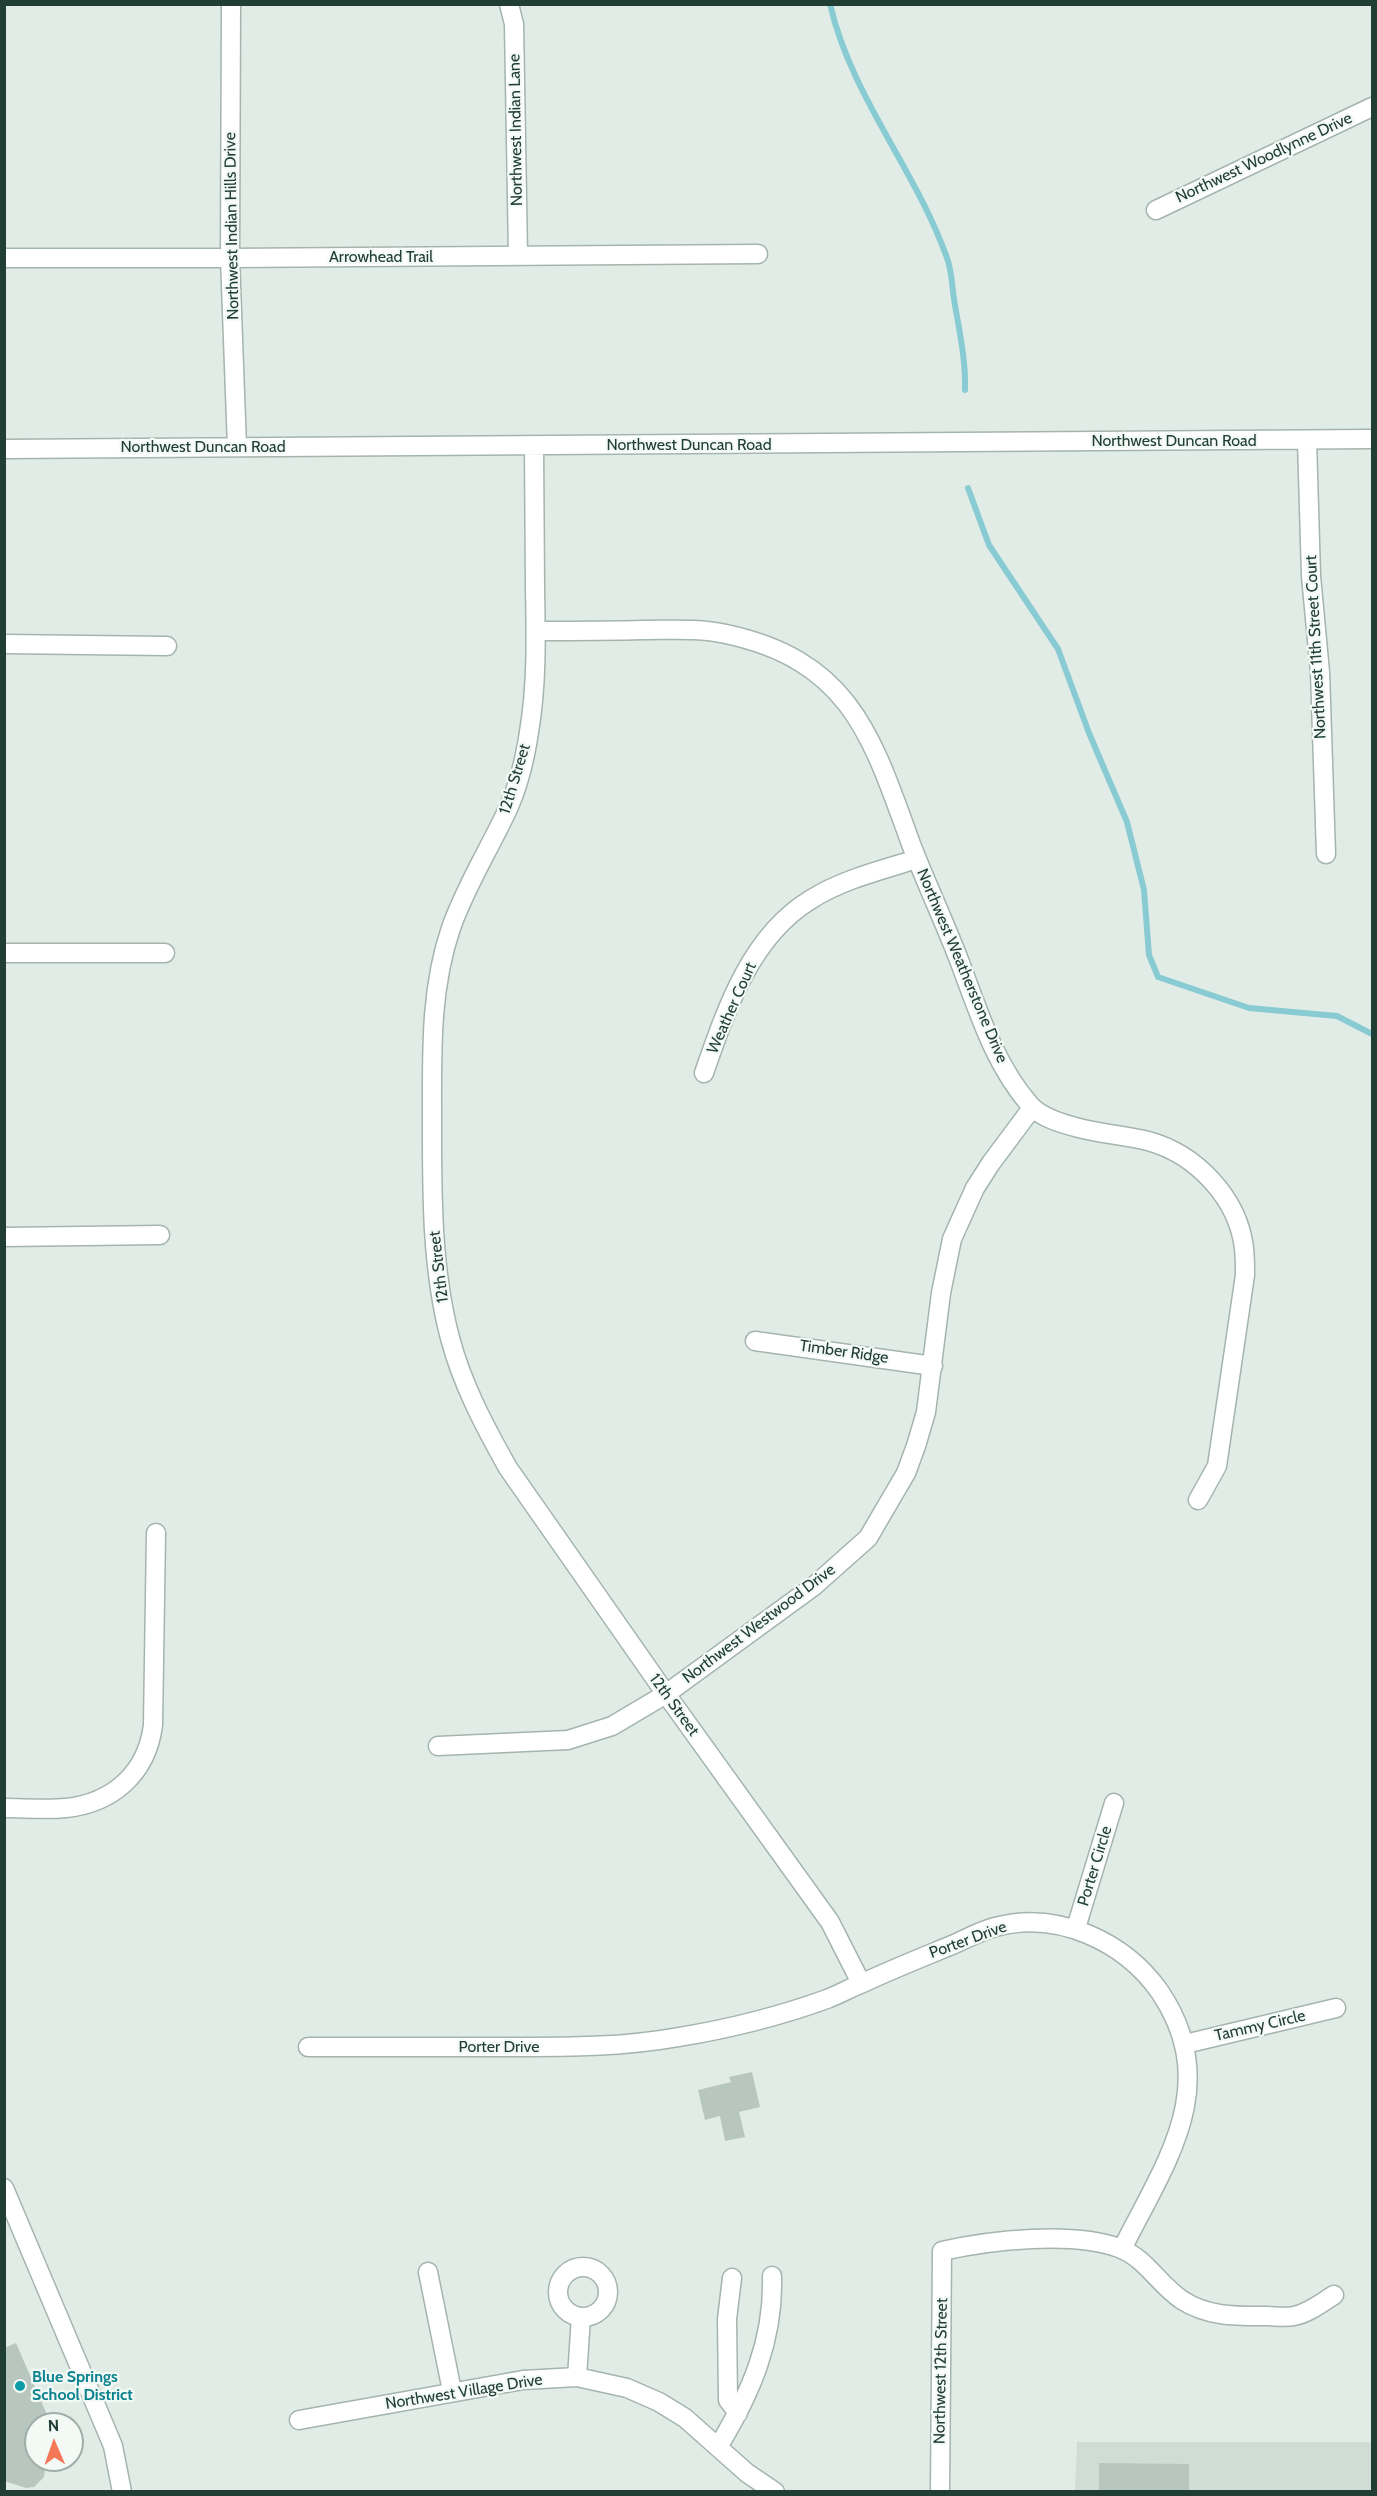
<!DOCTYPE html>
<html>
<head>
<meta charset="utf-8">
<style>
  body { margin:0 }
  #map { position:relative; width:1377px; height:2496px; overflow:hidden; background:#e2ece7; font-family:Cabin,sans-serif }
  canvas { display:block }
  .frame { position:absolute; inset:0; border:6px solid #213e35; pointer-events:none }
  .north { position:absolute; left:24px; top:2412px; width:60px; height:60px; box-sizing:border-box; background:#f3f9f5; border:2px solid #9faea8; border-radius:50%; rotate:358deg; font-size:16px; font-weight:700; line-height:24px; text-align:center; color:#213e35 }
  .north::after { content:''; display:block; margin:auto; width:21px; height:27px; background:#f47758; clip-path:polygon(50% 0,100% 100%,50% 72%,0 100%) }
</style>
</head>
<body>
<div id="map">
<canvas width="1377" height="2496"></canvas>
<div class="frame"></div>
<div class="north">N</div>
</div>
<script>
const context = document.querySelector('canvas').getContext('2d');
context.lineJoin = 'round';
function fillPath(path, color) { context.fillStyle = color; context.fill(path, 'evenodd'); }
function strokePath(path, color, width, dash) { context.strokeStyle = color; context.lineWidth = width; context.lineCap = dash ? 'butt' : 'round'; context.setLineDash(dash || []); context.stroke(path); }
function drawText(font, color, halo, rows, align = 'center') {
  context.font = font + ' Cabin,sans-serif'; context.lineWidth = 4.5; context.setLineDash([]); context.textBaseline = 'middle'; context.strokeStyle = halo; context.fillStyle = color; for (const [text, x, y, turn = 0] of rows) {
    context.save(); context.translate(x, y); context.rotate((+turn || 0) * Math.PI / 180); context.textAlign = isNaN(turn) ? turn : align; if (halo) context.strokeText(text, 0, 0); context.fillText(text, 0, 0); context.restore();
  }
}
fillPath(new Path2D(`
  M 1077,2442 L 1372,2442 L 1372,2491 L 1075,2492 Z`), '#d0dcd6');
strokePath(new Path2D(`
  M 830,4 C 851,96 916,170 947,258 C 952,271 952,286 954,299 C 959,330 966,359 965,390
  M 968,488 L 989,545 L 1058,649 L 1089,733 L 1127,822 L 1144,890 L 1149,955 L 1158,977 L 1249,1008 L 1337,1016 L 1372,1034`), '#89cbd3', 6);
fillPath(new Path2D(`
  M 752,2072 L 760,2107 L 739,2112 L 745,2137 L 725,2141 L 720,2116 L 705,2120 L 698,2090 L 731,2082 L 729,2077 Z
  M 16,2343 L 51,2424 L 36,2424 L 36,2460 L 46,2460 L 44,2477 L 34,2487 L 26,2488 L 4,2481 L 4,2348 Z
  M 1099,2463 L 1189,2464 L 1189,2492 L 1099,2492 Z`), '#b7c7c0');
const minor = new Path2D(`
  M 231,4 L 230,258 L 237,447
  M 509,4 L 514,24 L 518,256
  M 1156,210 L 1372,107
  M 4,258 L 230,258 L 758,254
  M 1307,440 L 1311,576 L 1320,672 L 1326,854
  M 534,446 C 534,493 535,541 535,589 C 536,636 537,685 529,732 C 525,759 518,788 506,813 C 488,851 465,888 451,928 C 430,989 432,1053 432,1116 C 432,1190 431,1266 450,1338 C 462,1384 485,1427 508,1468 L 666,1694 L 830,1922 L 861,1983
  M 4,449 L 1372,439
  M 536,631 C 572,631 608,631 644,630 C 672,630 699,628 726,634 C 851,661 872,737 911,844 C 926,883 944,921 959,960 C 978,1010 994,1064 1030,1105 C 1041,1118 1063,1124 1079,1128 C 1101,1134 1125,1135 1148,1141 C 1196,1154 1238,1198 1244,1248 C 1245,1257 1245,1266 1245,1275 L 1217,1466 L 1198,1500
  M 4,644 L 167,646
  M 4,953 L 165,953
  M 704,1073 C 726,1010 750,937 810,900 C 841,880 881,870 917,859
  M 4,1237 L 160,1235
  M 755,1341 L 933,1366
  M 438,1746 L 568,1740 L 612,1726 L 666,1694 L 814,1586 L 868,1538 L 906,1473 L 916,1446 L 926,1412 L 941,1293 L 952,1239 L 975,1188 L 991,1163 L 1032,1108
  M 4,1808 C 24,1808 46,1810 66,1808 C 113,1803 147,1773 153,1725 L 156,1533
  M 1076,1928 L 1114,1803
  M 1185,2044 L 1336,2008
  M 308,2047 C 370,2047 433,2047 496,2047 C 558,2047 618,2048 679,2037 C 728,2029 780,2016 827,1999 C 840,1994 852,1987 865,1982 C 893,1969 923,1957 952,1945 C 966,1939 980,1931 995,1927 C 1057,1910 1124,1941 1160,1992 C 1223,2086 1165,2163 1122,2249
  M 4,2188 L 113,2446 L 122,2492
  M558 2292a25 25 0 1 1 50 0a25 25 0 1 1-50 0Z
  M 428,2272 L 452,2391
  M 732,2278 L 727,2319 L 728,2400 L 738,2413
  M 577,2377 L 581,2317
  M 299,2420 L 523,2380 L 577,2377 L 627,2388 L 659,2402 L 685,2418 L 747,2473 L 775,2492
  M 718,2447 C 751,2393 774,2340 772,2276
  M 940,2492 L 942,2251 C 991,2240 1073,2231 1119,2248 C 1146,2258 1159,2285 1182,2300 C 1208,2317 1237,2316 1266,2316 C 1275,2316 1285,2318 1294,2316 C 1309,2313 1321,2303 1334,2295`);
strokePath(minor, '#a4b4ae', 21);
strokePath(minor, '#fff', 18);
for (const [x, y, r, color] of [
  [20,2386,6,"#0f9aa8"]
]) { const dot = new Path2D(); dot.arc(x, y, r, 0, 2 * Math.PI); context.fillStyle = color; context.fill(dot); strokePath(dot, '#f3f9f5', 2); }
drawText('16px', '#213e35', '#f3f9f5', [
  ["Northwest Indian Lane",516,130,-91],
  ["Northwest Woodlynne Drive",1264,158,-25],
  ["Northwest Indian Hills Drive",232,226,-91],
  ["Arrowhead Trail",381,257],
  ["Northwest Duncan Road",1174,441],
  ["Northwest Duncan Road",689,445],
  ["Northwest Duncan Road",203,447],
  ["Northwest 11th Street Court",1316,647,-93],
  ["12th Street",515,779,-73],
  ["Northwest Weatherstone Drive",962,966,67],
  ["Weather Court",732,1008,-66],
  ["12th Street",439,1267,-97],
  ["Timber Ridge",844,1352,8],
  ["Northwest Westwood Drive",759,1624,-37],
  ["12th Street",674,1705,54],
  ["Porter Circle",1095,1866,-73],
  ["Porter Drive",968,1940,-20],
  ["Tammy Circle",1260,2026,-13],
  ["Porter Drive",499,2047],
  ["Northwest 12th Street",941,2371,-89],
  ["Northwest Village Drive",464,2392,-9]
]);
drawText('bold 16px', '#0d838f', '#f3f9f5', [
  ["Blue Springs",32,2377],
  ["School District",32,2395]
], 'left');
</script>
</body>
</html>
